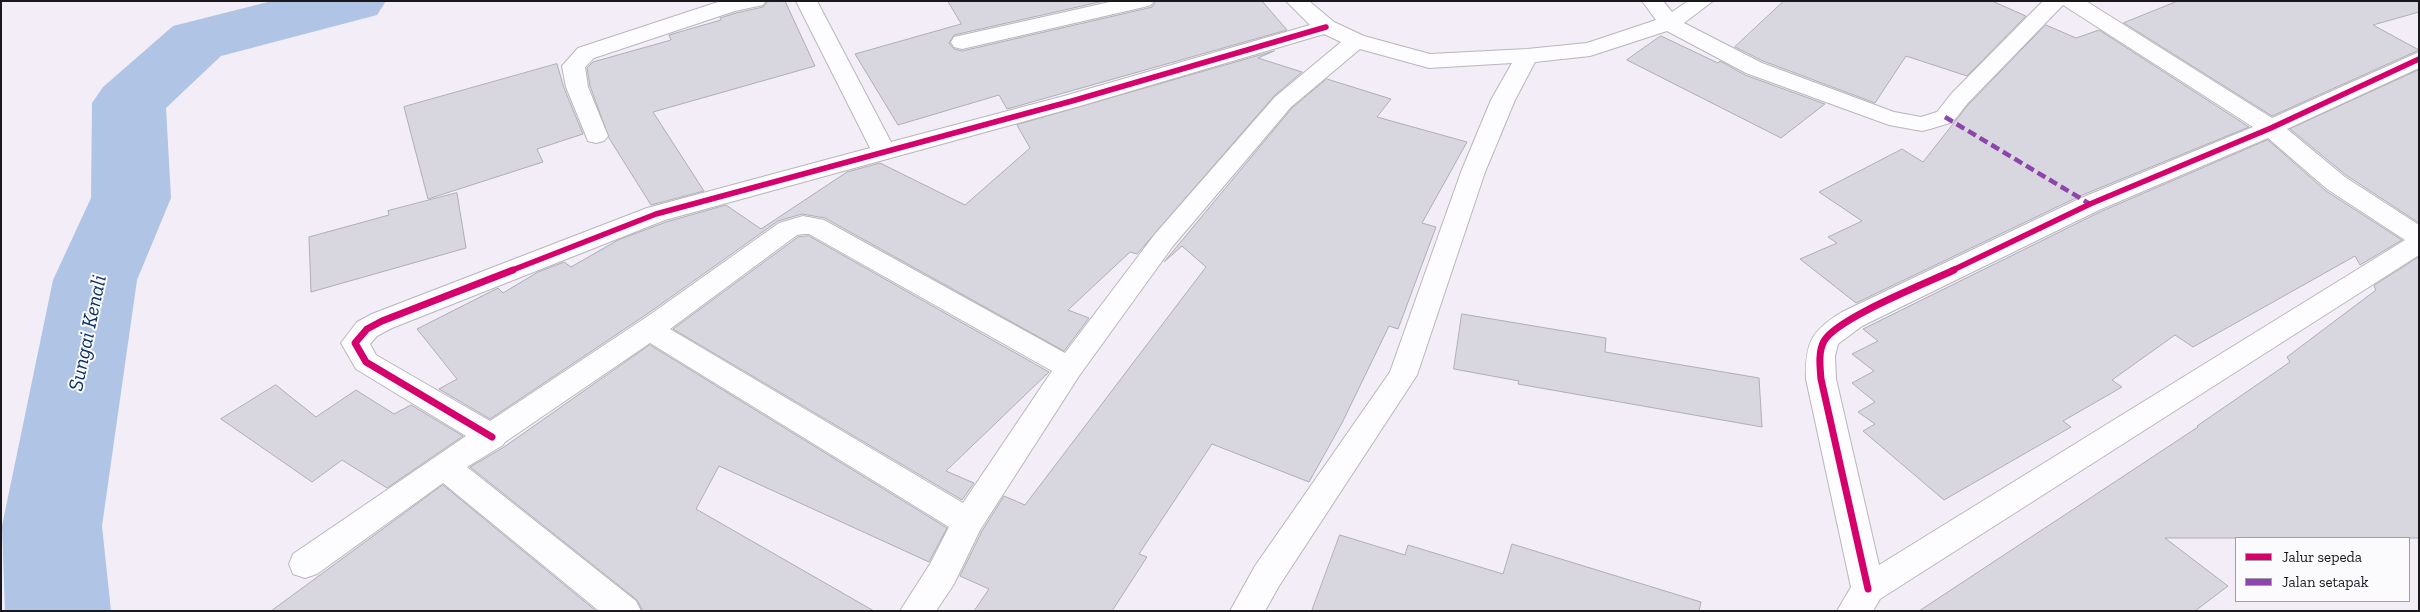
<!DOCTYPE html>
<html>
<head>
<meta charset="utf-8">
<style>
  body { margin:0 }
  #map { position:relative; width:2420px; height:612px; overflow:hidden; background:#f2edf7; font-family:"Zilla Slab",serif }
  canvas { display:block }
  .frame { position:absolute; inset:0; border:2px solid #1a171d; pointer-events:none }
  .legend { position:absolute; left:2235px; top:537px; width:175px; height:65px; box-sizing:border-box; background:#fbfafd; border:1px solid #a19fa3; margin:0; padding:6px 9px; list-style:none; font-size:15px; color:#1a171d }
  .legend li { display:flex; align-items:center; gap:10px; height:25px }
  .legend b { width:25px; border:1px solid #a19fa3 }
</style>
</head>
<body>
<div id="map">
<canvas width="2420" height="612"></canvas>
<div class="frame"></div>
<ul class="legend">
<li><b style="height:6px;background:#d6006c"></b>Jalur sepeda</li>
<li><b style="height:6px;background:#8e44ad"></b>Jalan setapak</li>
</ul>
</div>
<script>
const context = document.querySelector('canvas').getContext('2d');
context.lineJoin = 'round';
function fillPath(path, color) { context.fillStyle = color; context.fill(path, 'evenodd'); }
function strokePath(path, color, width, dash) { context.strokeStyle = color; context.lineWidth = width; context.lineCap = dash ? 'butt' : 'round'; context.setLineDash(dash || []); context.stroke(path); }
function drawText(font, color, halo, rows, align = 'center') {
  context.font = font + ' "Zilla Slab",serif'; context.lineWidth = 4; context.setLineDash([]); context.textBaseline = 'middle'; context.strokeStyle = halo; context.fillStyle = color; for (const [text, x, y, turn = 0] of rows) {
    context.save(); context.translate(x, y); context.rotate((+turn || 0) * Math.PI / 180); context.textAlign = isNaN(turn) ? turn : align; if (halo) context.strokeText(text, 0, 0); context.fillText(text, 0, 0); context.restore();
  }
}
fillPath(new Path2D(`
  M 272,1 L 386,1 L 377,15 L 221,56 L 166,108 L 171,198 L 137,280 L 102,526 L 111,611 L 5,611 L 2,526 L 53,280 L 91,198 L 92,103 L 103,87 L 173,26 Z`), '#b0c4e5');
const building = new Path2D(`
  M 785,1 L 815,66 L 653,112 L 704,191 L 651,205 L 609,138 L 590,86 L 587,68 L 593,62 L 671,40 L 669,35 L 721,20 L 720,18 L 736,13 L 763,7 L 767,2 Z
  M 948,1 L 1104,1 L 954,35 L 949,43 L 954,49 L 962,51 L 1144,9 L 1152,7 L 1156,1 L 1262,1 L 1287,30 L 1007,109 L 999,95 L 898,125 L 855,54 L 961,24 Z
  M 1784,1 L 1992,1 L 2026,16 L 1967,76 L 1906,56 L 1875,103 L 1763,61 L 1735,47 Z
  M 2178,1 L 2418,1 L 2419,12 L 2373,25 L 2419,50 L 2272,116 L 2124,23 Z
  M 2046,25 L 2076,38 L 2099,30 L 2249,127 L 2080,196 L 1856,303 L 1800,259 L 1837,243 L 1828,237 L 1862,221 L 1819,192 L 1902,149 L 1923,162 L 1968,105 Z
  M 1661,36 L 1718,63 L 1720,61 L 1745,75 L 1825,104 L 1781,138 L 1627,60 Z
  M 1274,51 L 1258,58 L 1302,72 L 1274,96 L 1137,254 L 1130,252 L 1068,310 L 1089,318 L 1064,351 L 825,218 L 802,214 L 778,221 L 650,312 L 490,419 L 439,389 L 457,379 L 417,329 L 498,288 L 503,293 L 538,272 L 564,262 L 571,267 L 618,240 L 666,222 L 726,205 L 761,229 L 847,172 L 880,163 L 965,205 L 1030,148 L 1017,125 Z
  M 557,64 L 564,88 L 583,134 L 537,149 L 543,162 L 428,199 L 404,107 Z
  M 2419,70 L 2419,223 L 2346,175 L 2290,129 Z
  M 1327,79 L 1391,99 L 1377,117 L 1467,142 L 1422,223 L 1436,227 L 1398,329 L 1389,326 L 1342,423 L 1309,482 L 1212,444 L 1139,554 L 1147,557 L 1112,611 L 974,611 L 989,589 L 960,576 L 982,531 L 1004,496 L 1025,505 L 1206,267 L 1182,246 L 1164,262 L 1292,108 Z
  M 2268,140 L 2326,191 L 2402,240 L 2360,265 L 2355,256 L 2193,347 L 2175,335 L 2112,380 L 2122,387 L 2063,421 L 2071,427 L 1944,500 L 1863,431 L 1875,424 L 1858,412 L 1875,402 L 1852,383 L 1874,371 L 1852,354 L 1878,341 L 1863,329 L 2100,212 Z
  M 457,193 L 466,248 L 311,292 L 309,237 L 389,215 L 388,211 Z
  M 809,236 L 1049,372 L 946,471 L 974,483 L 962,500 L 673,329 L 798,237 Z
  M 2419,257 L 2419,538 L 2165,538 L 2228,586 L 2195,611 L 1919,611 L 2198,427 L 2197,426 L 2290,362 L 2287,357 L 2376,290 L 2374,286 Z
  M 1462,314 L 1606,338 L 1605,352 L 1759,378 L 1762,427 L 1518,384 L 1519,381 L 1454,369 Z
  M 650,345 L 947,528 L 929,562 L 719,466 L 696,509 L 874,611 L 643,611 L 637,600 L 470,467 L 504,447 Z
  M 276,385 L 316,417 L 356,390 L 394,414 L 411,405 L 463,436 L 387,488 L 342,460 L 312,482 L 221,419 Z
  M 443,485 L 596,611 L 271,611 L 380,531 Z
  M 1340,535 L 1405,555 L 1408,545 L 1503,574 L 1512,544 L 1701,602 L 1699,611 L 1312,611 Z`);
fillPath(building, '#d8d6de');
strokePath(building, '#afadb5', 1);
const minor = new Path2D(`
  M 721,1 L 766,1 L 763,5 L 735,11 L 594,58 L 585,67 L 588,87 L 608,136 L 604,141 L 596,143 L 588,141 L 566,87 L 562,66 L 578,48 Z
  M 796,1 L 817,1 L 891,142 L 1064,96 L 1310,25 L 1286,1 L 1309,1 L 1334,22 L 1364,36 L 1430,54 L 1527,49 L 1587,43 L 1656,20 L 1642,1 L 1663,1 L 1672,12 L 1688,1 L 1713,1 L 1684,23 L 1762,63 L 1894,112 L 1921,117 L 1937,112 L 1951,94 L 2043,1 L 2086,1 L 2272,118 L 2419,52 L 2419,68 L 2287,129 L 2345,177 L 2419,225 L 2419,255 L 1880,599 L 1873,611 L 1837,611 L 1851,587 L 1806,379 C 1805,343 1811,331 1842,312 L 2081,198 L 2253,127 L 2063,5 L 1967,104 L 1953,122 L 1930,129 L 1922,131 L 1889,125 L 1746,73 L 1667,31 L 1590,56 L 1535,62 L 1515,100 L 1485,172 L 1417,375 L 1279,586 L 1265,611 L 1230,611 L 1255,566 L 1390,372 L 1461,172 L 1491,100 L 1512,63 L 1429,68 L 1360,49 L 1291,107 L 1173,246 L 1079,376 L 980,530 L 954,584 L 936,611 L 900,611 L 930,564 L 949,527 L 650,343 L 505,442 L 503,445 L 467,467 L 636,601 L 641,611 L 599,611 L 443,483 L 317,574 L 305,578 L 293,574 L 289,564 L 293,554 L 466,436 L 356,369 L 341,343 L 357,322 L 372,314 L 647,208 L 870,148 ZM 1324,34 L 1341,42 L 1275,97 L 1155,234 L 1065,353 L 824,220 L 803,216 L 779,223 L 651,314 L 490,421 L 376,355 L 370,344 L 377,336 L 392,328 L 665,220 L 1080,106 ZM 2268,138 L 2327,189 L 2405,240 L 1879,565 L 1836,379 L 1835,356 L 1838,344 L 1862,326 L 2099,210 ZM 803,234 L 809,234 L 1052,371 L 963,503 L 670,329 L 797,235 Z
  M 1114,1 L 1154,1 L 1151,5 L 1144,7 L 962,49 L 954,47 L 951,42 L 954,37 Z`);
strokePath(minor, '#b9b6bd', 2);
fillPath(minor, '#fdfcfe');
strokePath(new Path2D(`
  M 1945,117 L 2090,204`), '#8e44ad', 4.5, [9, 4.5]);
strokePath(new Path2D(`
  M 510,271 L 656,214 L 1072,101 L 1326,27
  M 1951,271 L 2090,204 L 2271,128 L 2419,59`), '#d6006c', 5.5);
strokePath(new Path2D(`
  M 492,437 L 366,362 L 355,343 L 367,329 L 382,321 L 513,270
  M 1868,589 L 1821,379 C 1820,367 1818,352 1824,341 C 1837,318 1927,283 1954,270`), '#d6006c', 7);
drawText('italic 21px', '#093265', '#fbfafd', [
  ["Sungai Kenali",88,333,-78]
]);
</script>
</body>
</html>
